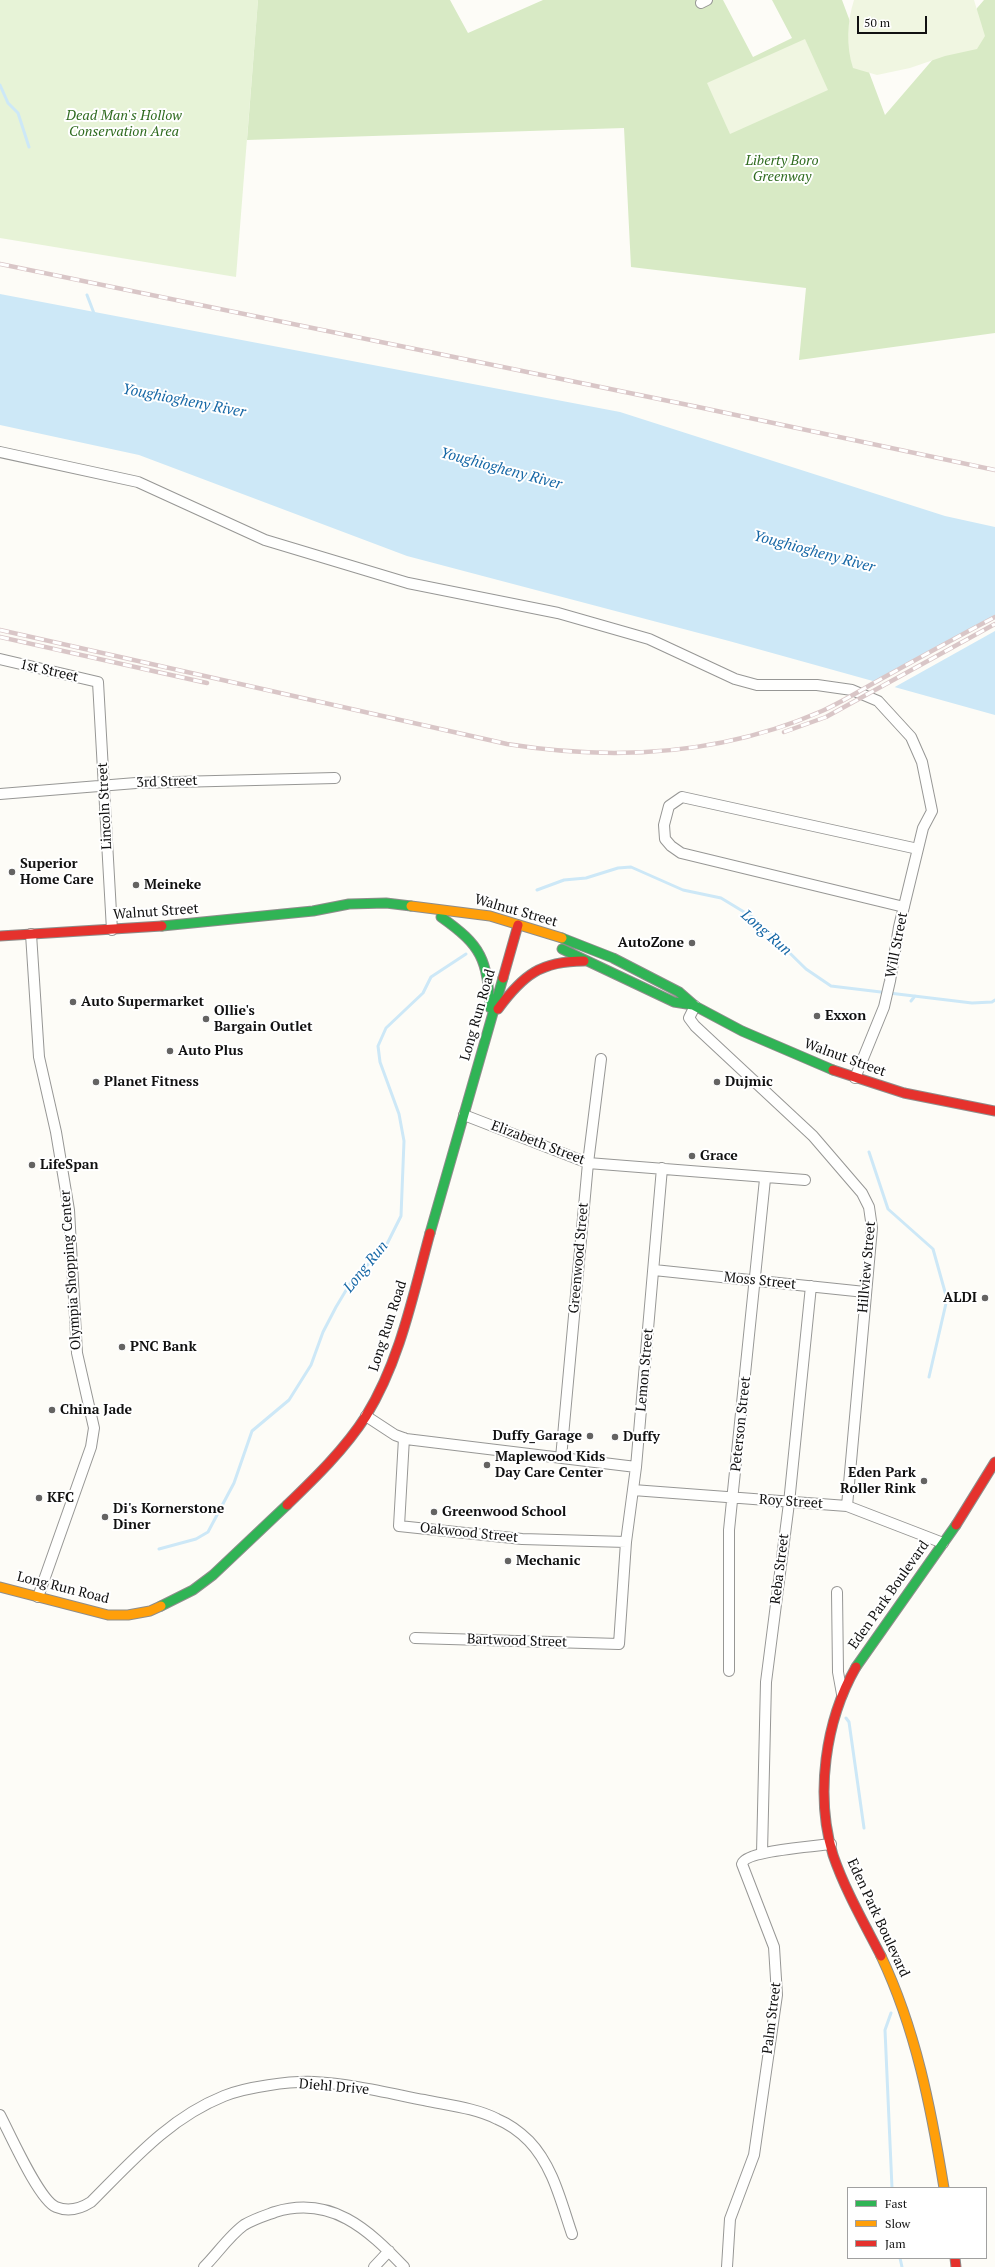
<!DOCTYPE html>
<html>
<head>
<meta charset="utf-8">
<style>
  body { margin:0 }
  #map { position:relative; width:995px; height:2267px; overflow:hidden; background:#fdfcf7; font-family:"PT Serif",serif }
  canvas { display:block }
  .legend { position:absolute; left:847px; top:2187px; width:140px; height:72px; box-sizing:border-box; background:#fff; border:1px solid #a0a0a0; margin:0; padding:5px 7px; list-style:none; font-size:12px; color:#111 }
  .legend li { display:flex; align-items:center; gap:8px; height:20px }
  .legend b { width:20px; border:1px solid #a0a0a0 }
  .scale { position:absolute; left:857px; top:16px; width:70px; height:18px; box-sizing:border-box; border:2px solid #111; border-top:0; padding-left:5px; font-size:12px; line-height:14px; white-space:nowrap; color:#111; -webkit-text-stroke:3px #fff; paint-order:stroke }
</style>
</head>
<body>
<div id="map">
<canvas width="995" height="2267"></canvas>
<ul class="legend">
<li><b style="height:5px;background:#30b455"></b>Fast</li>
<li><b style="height:5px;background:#ff9f0a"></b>Slow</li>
<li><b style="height:5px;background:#e5322d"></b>Jam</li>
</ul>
<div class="scale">50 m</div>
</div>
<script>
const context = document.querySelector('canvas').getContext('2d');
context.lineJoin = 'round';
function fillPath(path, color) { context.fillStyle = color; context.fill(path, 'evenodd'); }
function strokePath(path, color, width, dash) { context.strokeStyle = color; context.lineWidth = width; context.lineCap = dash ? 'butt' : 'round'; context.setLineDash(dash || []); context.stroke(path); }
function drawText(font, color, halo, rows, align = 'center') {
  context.font = font + ' "PT Serif",serif'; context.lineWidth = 4; context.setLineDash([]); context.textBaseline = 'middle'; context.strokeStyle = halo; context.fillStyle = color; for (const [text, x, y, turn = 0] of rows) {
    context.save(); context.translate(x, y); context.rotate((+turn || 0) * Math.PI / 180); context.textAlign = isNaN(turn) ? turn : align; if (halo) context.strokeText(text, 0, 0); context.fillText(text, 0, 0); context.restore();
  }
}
fillPath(new Path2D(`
  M 0,0 L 258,0 L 236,277 L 0,238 Z`), '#e7f3d7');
fillPath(new Path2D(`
  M 258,0 L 450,0 L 468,33 L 543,0 L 723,0 L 753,57 L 792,38 L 772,0 L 842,0 L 885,115 L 984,0 L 995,0 L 995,333 L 799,360 L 806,288 L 631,267 L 624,128 L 247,140 Z`), '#d8eac5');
fillPath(new Path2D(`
  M 854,0 L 974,0 L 985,36 L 977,49 L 945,56 L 910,68 L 877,75 L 853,68 C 846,46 847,22 854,0 Z
  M 805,39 L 828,90 L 730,134 L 707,83 Z`), '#f0f6e1');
fillPath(new Path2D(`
  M 0,294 L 620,412 L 945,516 L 995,527 L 995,715 L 729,641 L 407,556 L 139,455 L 0,425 Z`), '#cde8f7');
fillPath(new Path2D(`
  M 995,615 L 995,631 L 893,688 L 872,683 Z`), '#fdfcf7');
strokePath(new Path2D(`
  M 0,85 L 8,103 L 18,113 L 29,147
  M 87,295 L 95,316
  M 537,890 L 564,880 L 586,878 L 618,868 L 631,867 L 683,890 L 721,898 L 754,918 L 806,969 L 831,986 L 972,1003 L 992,1002 L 995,1000
  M 911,1001 L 915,996
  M 869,1152 L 888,1209 L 933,1249 L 947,1299 L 929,1377
  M 159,1549 L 196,1539 L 208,1532 L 234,1483 L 252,1431 L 289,1400 L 311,1365 L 323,1332 L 336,1307 L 351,1282 L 386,1246 L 401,1216 L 404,1141 L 399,1114 L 380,1062 L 378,1046 L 386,1028 L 423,993 L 431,977 L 466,954
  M 846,1718 L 849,1722 L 864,1828
  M 891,2013 L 885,2030 L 892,2188
  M 900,2258 L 902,2267`), '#cde8f7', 3);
const street = new Path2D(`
  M 701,3 L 707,0
  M 0,452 L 138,482 L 265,540 L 408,583 L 558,613 L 649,639 L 735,679 L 757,685 L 817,685 L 852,690 L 878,701 L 911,737 L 922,762 L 932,811 L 923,828 L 899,927 L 890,981 L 884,1007 L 855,1078
  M 0,659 L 98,682 L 112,930
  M 0,794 L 136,783 L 335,778
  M 904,907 L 681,853 L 671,846 L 665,839 L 664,825 L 669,806 L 682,797 L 918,849
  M 31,934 L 39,1057 L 56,1132 L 69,1210 L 77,1353 L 94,1428 L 91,1447 L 38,1597
  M 695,1006 L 689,1018 L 695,1026 L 813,1136 L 862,1193 L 869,1207 L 872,1228 L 847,1506
  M 464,1115 L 588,1163 L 805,1180
  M 654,1270 L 865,1292
  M 366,1416 L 395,1435 L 406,1439 L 636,1467
  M 404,1438 L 399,1526 L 522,1539 L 626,1542
  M 561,1458 L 588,1163 L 601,1059
  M 633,1490 L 847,1506 L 943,1543
  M 837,1592 L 838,1672 L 842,1694
  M 415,1638 L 619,1644 L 626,1542 L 636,1467 L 662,1168
  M 729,1671 L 729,1530 L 765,1179
  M 762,1853 L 766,1682 L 789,1503 L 811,1286
  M 0,2115 C 10,2134 39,2200 56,2207 C 68,2212 80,2209 91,2202 C 132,2161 169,2118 224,2096 C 246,2087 290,2081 314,2082 C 351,2084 388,2093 424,2100 C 447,2105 476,2108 497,2119 C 509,2124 520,2132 529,2141 C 553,2166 561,2202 572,2234
  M 204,2267 C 217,2254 229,2236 244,2225 C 254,2219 264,2216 275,2212 C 331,2195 368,2229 404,2267
  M 374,2267 L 389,2251
  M 727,2267 L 730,2219 L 754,2155 L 777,1995 L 774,1947 L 742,1864 C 745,1851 816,1846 831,1844`);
const fast = new Path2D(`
  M 441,917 C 482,946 487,959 490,1008
  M 162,926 L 313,911 L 349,904 L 386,903 L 411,906
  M 562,938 L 613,958 L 679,992 L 695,1006 L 742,1031 L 833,1070
  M 562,949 L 674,1002 L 693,1005
  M 430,1233 L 503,978
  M 161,1606 L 193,1590 L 213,1575 L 287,1505
  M 856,1667 L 956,1525`);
const slow = new Path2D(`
  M 411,906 L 490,916 L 562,938
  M 0,1587 L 108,1615 L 128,1615 L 150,1611 L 161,1606
  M 881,1956 C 916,2030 931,2108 944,2188`);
const jam = new Path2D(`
  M 0,936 L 162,926
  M 503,978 L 518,925
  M 498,1009 C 523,975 541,961 584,961
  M 833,1070 L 904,1093 L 995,1111
  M 287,1505 C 315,1478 345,1449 366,1416 C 400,1361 413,1295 430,1233
  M 956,1525 L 995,1462
  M 856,1667 C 825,1721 815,1795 833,1855 C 845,1890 864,1923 881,1956
  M 955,2258 L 956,2267`);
strokePath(street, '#979795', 12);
strokePath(fast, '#8e8d8b', 11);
strokePath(slow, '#8e8d8b', 11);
strokePath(jam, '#8e8d8b', 11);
strokePath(street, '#fffffe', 10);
strokePath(fast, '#30b455', 9);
strokePath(slow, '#ff9f0a', 9);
strokePath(jam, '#e5322d', 9);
const rail = new Path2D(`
  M 0,264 L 698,407 L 995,470
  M 0,630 L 507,744 C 613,761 722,755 822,711 C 842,702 861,690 881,679 C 919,658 957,637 995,617
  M 0,637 L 207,683
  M 784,732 L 826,717 L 995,624`);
strokePath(rail, '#d9c6c7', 4.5);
strokePath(rail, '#fff', 3, [9]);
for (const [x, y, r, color] of [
  [12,872,4,"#646362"],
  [136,885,4,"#646362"],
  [692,943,4,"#646362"],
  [73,1002,4,"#646362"],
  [817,1016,4,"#646362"],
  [206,1019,4,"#646362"],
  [170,1051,4,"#646362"],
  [96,1082,4,"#646362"],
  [717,1082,4,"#646362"],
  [692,1156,4,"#646362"],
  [32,1165,4,"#646362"],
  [985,1298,4,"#646362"],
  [122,1347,4,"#646362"],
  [52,1410,4,"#646362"],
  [590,1436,4,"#646362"],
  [615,1437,4,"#646362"],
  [487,1465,4,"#646362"],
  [924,1481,4,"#646362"],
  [39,1498,4,"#646362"],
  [434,1512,4,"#646362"],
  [105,1517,4,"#646362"],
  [508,1561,4,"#646362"]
]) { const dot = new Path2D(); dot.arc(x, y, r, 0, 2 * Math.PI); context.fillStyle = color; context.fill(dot); strokePath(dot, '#fff', 1.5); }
drawText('italic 14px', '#2f6b1f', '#fff', [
  ["Dead Man's Hollow",124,116],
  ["Conservation Area",124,132],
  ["Liberty Boro",782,161],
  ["Greenway",782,177]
]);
drawText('14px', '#111', '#fff', [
  ["1st Street",49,671,13],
  ["3rd Street",167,782,-2],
  ["Lincoln Street",105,806,-93],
  ["Walnut Street",516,911,16],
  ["Walnut Street",156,912,-4],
  ["Will Street",897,945,-79],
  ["Long Run Road",478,1015,-74],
  ["Walnut Street",845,1058,20],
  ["Elizabeth Street",538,1143,21],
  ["Greenwood Street",579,1258,-85],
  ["Hillview Street",867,1267,-85],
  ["Olympia Shopping Center",71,1270,-94],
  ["Moss Street",760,1281,6],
  ["Long Run Road",388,1326,-72],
  ["Lemon Street",645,1370,-85],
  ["Peterson Street",741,1424,-84],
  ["Roy Street",791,1502,4],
  ["Oakwood Street",469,1533,6],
  ["Reba Street",780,1569,-83],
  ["Long Run Road",63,1588,14],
  ["Eden Park Boulevard",889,1595,-55],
  ["Bartwood Street",517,1641,2],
  ["Eden Park Boulevard",878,1918,65],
  ["Palm Street",772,2018,-83],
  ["Diehl Drive",334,2087,5]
]);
drawText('bold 14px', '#111', '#fff', [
  ["Superior",20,864],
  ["Home Care",20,880],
  ["Meineke",144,885],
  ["AutoZone",684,943,"right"],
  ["Auto Supermarket",81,1002],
  ["Ollie's",214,1011],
  ["Bargain Outlet",214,1027],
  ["Exxon",825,1016],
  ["Auto Plus",178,1051],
  ["Planet Fitness",104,1082],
  ["Dujmic",725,1082],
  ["Grace",700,1156],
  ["LifeSpan",40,1165],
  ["ALDI",977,1298,"right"],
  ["PNC Bank",130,1347],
  ["China Jade",60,1410],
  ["Duffy_Garage",582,1436,"right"],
  ["Duffy",623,1437],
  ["Maplewood Kids",495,1457],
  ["Day Care Center",495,1473],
  ["Eden Park",916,1473,"right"],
  ["Roller Rink",916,1489,"right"],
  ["KFC",47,1498],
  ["Di's Kornerstone",113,1509],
  ["Diner",113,1525],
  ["Greenwood School",442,1512],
  ["Mechanic",516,1561]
], 'left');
drawText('italic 15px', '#1768a6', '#fff', [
  ["Youghiogheny River",184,401,11],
  ["Youghiogheny River",501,469,15],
  ["Youghiogheny River",814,552,15],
  ["Long Run",766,933,41],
  ["Long Run",366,1267,-51]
]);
</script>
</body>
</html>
